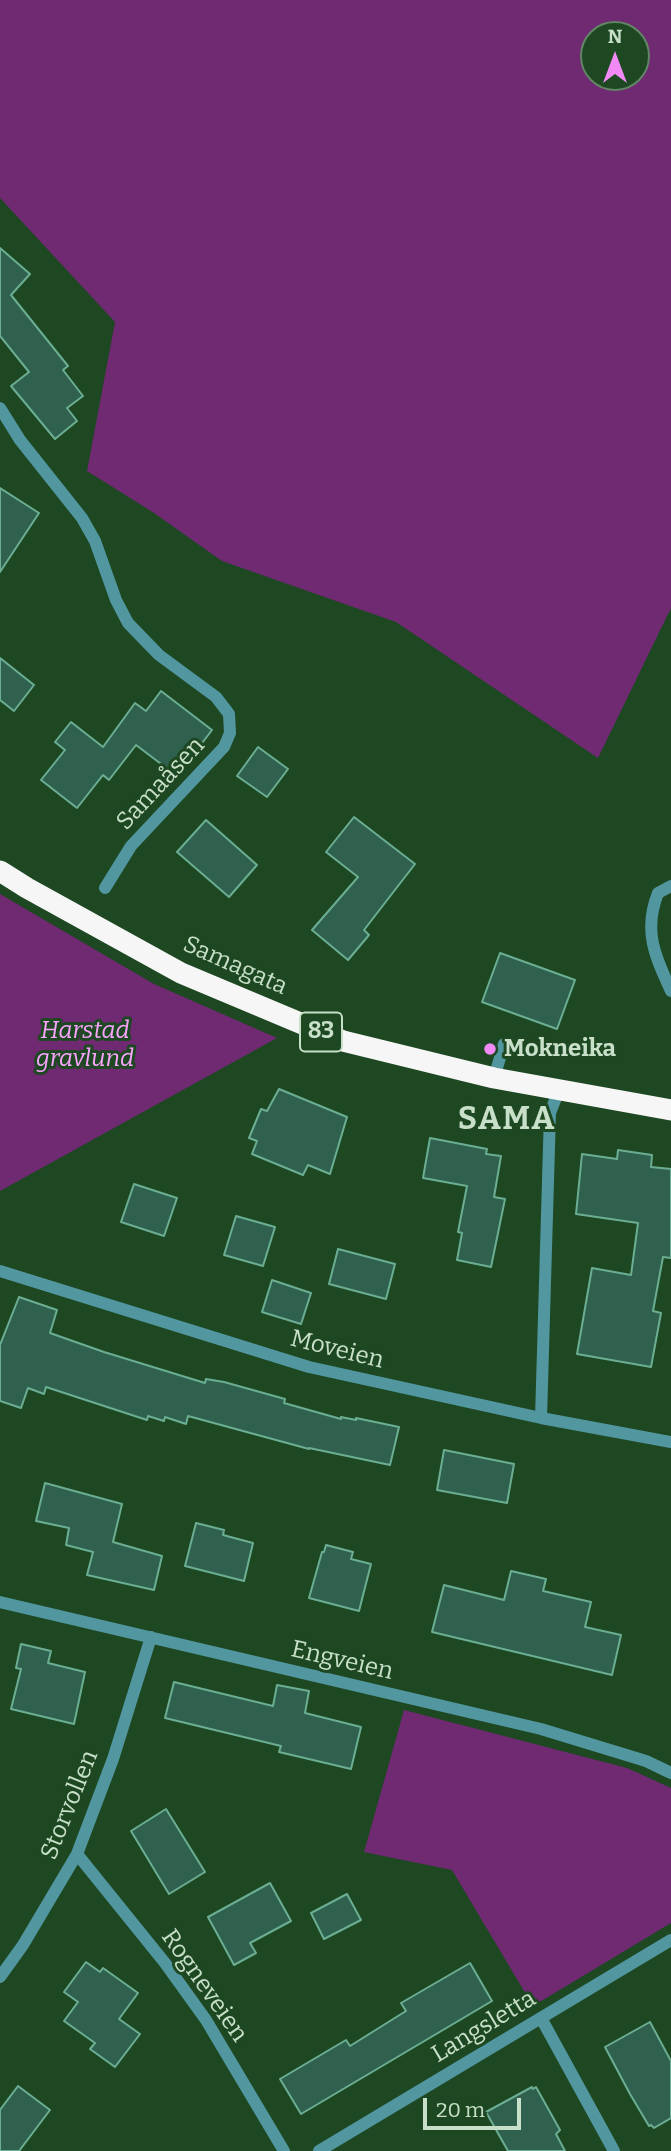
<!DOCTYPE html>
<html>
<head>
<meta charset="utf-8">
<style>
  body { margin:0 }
  #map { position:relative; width:671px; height:2151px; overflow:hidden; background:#1d4822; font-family:Bitter,serif }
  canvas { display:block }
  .north { position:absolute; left:580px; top:21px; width:70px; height:70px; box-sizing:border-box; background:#1d4822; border:2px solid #618565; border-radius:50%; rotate:0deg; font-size:19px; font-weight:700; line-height:28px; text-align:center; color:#c8e0c9 }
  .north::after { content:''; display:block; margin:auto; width:24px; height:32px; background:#f18af4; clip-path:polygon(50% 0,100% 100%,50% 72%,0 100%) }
  .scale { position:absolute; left:423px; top:2098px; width:98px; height:32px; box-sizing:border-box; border:4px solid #c8e0c9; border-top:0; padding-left:9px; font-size:21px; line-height:24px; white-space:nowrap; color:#c8e0c9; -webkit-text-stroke:5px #1d4822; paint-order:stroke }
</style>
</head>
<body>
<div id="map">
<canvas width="671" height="2151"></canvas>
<div class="north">N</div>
<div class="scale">20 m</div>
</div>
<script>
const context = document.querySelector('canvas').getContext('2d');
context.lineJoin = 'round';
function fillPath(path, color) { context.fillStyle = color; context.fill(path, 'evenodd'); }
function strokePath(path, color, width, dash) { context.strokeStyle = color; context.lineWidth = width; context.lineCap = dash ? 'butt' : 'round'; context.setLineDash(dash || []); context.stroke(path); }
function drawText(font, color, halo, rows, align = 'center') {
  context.font = font + ' Bitter,serif'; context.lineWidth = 6; context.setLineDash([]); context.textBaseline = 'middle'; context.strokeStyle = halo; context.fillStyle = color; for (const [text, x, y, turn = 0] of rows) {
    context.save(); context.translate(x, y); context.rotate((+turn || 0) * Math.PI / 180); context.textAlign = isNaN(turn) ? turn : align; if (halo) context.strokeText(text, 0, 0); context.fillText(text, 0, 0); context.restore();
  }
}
fillPath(new Path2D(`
  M 0,0 L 671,0 L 671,608 L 598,758 L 396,622 L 222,561 L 154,513 L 87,471 L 115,322 L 0,198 ZM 594,35 L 636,35 L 636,77 L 594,77 Z
  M 0,894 L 154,984 L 277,1038 L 0,1191 Z
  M 404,1710 L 627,1768 L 671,1788 L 671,1923 L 533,2006 L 452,1870 L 364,1852 Z`), '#6f2a72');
const building = new Path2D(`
  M 0,248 L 30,274 L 11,295 L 68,366 L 63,370 L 83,396 L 67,408 L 77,421 L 55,439 L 11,386 L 29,372 L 0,336 Z
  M 0,488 L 39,513 L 0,572 Z
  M 0,658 L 34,685 L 14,711 L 0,700 Z
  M 161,691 L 212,730 L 177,776 L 136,745 L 109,780 L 103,775 L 77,808 L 41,780 L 65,750 L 55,742 L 71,722 L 103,747 L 135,703 L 146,711 Z
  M 258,747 L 288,769 L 267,797 L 237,776 Z
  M 354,817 L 415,864 L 364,930 L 369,935 L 348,960 L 312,930 L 358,877 L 326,852 Z
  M 206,820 L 257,865 L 229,897 L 177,852 Z
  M 500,953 L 575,980 L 557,1029 L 482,1002 Z
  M 279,1089 L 347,1117 L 330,1174 L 308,1165 L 303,1175 L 252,1154 L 257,1141 L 249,1138 L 261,1109 L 267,1111 Z
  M 430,1138 L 487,1149 L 486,1154 L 501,1156 L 494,1197 L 505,1199 L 491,1267 L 457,1260 L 462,1233 L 458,1232 L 467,1186 L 423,1178 Z
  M 618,1150 L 652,1155 L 651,1167 L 671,1169 L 671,1258 L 663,1257 L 653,1311 L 661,1313 L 651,1367 L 577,1354 L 592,1268 L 631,1275 L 638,1223 L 576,1214 L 582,1154 L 617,1159 Z
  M 134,1184 L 177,1198 L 164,1236 L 121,1222 Z
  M 236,1216 L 275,1227 L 263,1266 L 224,1255 Z
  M 338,1249 L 395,1264 L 386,1299 L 329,1284 Z
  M 272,1280 L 311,1293 L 301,1324 L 262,1312 Z
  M 19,1297 L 57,1310 L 50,1333 L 104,1352 L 205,1383 L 206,1379 L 224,1382 L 285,1399 L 284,1403 L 341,1419 L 341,1417 L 356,1420 L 356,1418 L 399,1427 L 390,1465 L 309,1448 L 309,1449 L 188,1416 L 186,1424 L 165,1417 L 164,1421 L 148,1416 L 147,1420 L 46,1387 L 44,1394 L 28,1388 L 21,1408 L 0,1401 L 0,1345 Z
  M 444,1450 L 514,1464 L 507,1503 L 437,1490 Z
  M 45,1483 L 122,1504 L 113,1542 L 162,1556 L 154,1590 L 87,1575 L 93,1552 L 66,1545 L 69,1528 L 36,1521 Z
  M 196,1523 L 224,1530 L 223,1535 L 253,1543 L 244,1581 L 185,1566 Z
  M 326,1545 L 353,1552 L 351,1559 L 371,1564 L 359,1611 L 309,1598 L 322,1552 L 324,1552 Z
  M 511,1571 L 546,1579 L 543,1591 L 591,1602 L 585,1627 L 621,1635 L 612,1675 L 432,1632 L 444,1585 L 504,1600 Z
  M 21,1644 L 51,1651 L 48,1663 L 85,1672 L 74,1724 L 11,1709 L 21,1669 L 16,1668 Z
  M 174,1682 L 273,1706 L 277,1685 L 309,1691 L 305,1713 L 361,1727 L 351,1769 L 279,1752 L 281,1746 L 165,1718 Z
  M 166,1809 L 205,1872 L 169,1894 L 131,1831 Z
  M 270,1883 L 291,1921 L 250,1943 L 256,1953 L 234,1965 L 208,1917 Z
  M 347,1894 L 361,1920 L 324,1939 L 311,1913 Z
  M 86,1962 L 100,1972 L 103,1968 L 138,1993 L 119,2019 L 140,2034 L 115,2067 L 90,2049 L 95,2043 L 64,2021 L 78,2002 L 64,1992 Z
  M 470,1963 L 492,2001 L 301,2114 L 280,2079 L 346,2040 L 350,2046 L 406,2011 L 401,2003 Z
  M 650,2022 L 671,2061 L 671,2118 L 654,2128 L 651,2125 L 649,2126 L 630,2094 L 605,2047 Z
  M 18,2086 L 50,2110 L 19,2151 L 0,2151 L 0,2110 Z
  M 532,2087 L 533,2089 L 536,2087 L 560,2130 L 556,2134 L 565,2151 L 508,2151 L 486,2112 Z`);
fillPath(building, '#2f614e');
strokePath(building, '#6bae93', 2);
strokePath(new Path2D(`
  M 0,408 L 20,440 L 82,518 L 95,541 L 116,600 L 128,623 L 159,655 L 216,697 L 229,714 L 230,733 L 224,747 L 131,846 L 105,888
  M 671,886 L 658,893 C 643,931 655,956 671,991
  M 494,1078 L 504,1044
  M 0,1271 L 309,1367 L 541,1418 L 671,1442
  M 541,1418 L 550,1113 L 559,1090
  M 0,1602 L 541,1729 L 646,1761 L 671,1773
  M 77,1854 L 165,1963 L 206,2020 L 284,2151
  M 0,1977 L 23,1945 L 77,1854 L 113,1759 L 151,1637
  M 541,2018 L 614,2151
  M 319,2151 L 671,1940`), '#5297a0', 12);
strokePath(new Path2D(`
  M 0,871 L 27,888 L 181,973 L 343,1041 L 494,1078 L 671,1110`), '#f6f6f6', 21);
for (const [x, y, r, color] of [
  [490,1049,7,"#f18af4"]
]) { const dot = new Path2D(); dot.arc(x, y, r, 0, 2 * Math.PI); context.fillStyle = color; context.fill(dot); strokePath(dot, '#1d4822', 2.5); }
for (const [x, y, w] of [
  [321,1032,42]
]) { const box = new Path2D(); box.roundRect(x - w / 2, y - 19.5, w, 39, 5); context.fillStyle = '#1d4822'; context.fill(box); strokePath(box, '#c8e0c9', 2); }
drawText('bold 23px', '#c8e0c9', null, [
  ["83",321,1032]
]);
drawText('24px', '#c8e0c9', '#1d4822', [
  ["Samaåsen",161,784,-47],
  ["Samagata",235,966,24],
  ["Moveien",337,1350,14],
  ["Engveien",342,1661,13],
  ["Storvollen",70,1805,-68],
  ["Rogneveien",204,1986,55],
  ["Langsletta",484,2027,-31]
]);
drawText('italic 24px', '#faa4fc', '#1d4822', [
  ["Harstad",85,1031],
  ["gravlund",85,1059]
]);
drawText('bold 24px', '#c8e0c9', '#1d4822', [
  ["Mokneika",504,1049]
], 'left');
context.letterSpacing = '2px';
drawText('bold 32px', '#c8e0c9', '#1d4822', [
  ["SAMA",507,1120]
]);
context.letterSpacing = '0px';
</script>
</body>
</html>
